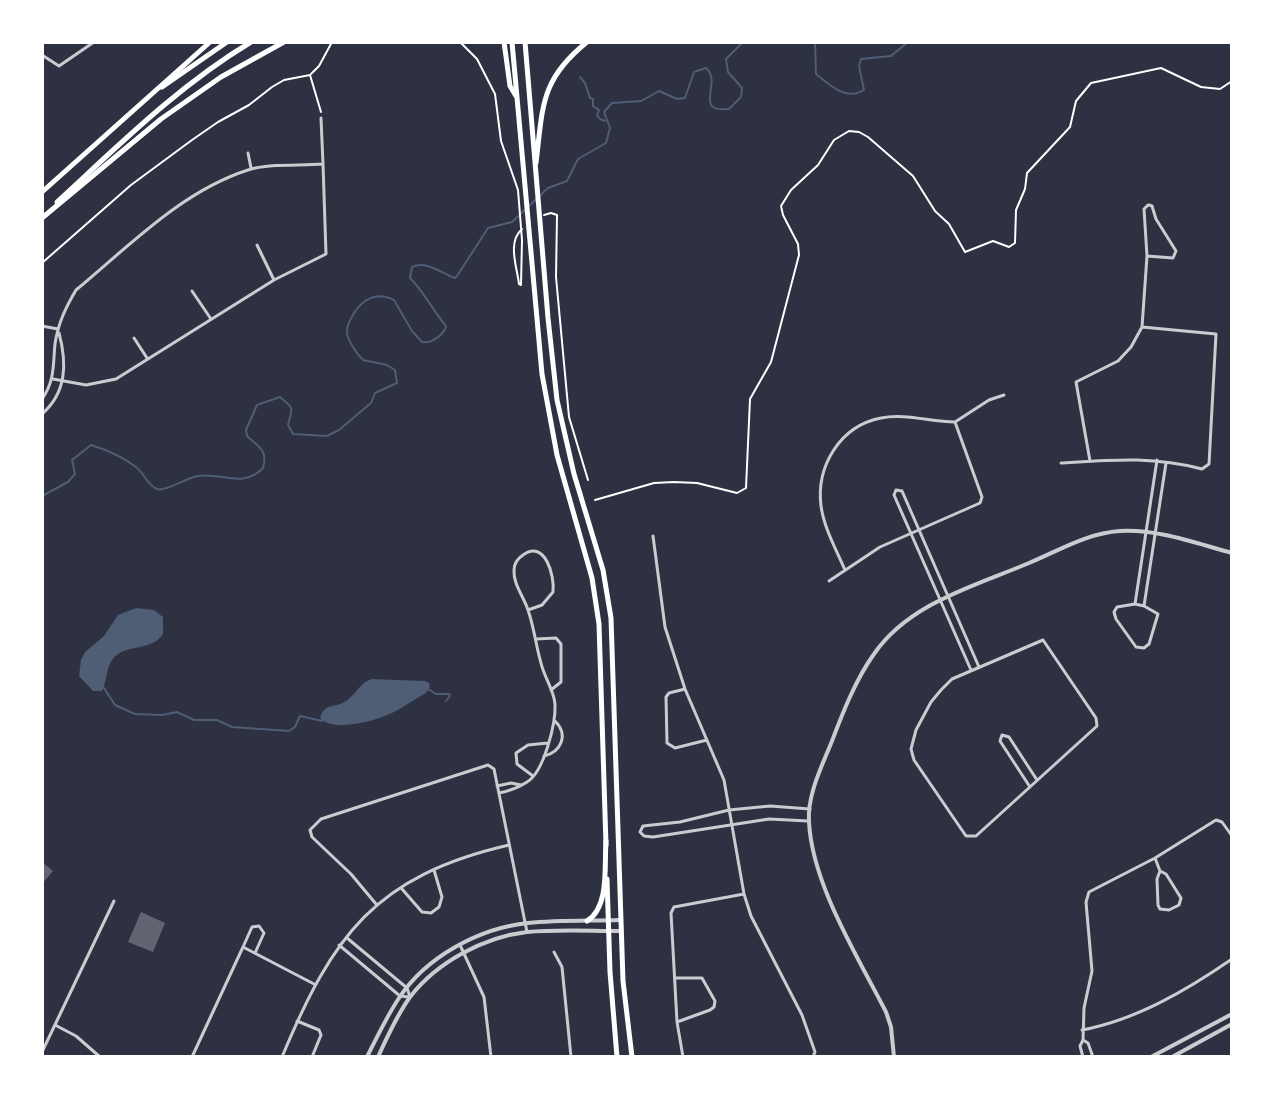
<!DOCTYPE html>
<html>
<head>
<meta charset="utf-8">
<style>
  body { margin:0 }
  #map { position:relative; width:1274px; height:1099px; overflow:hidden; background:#2d3142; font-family:Mulish,sans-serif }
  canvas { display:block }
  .frame { position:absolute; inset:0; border:44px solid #fff; pointer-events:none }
</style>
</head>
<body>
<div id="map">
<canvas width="1274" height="1099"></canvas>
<div class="frame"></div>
</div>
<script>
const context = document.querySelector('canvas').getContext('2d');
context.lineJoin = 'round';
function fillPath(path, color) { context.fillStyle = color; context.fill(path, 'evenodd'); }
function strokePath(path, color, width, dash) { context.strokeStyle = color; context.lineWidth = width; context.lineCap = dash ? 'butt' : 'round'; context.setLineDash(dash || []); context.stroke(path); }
fillPath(new Path2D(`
  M 136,608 L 154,610 L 163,617 L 163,634 C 152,652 124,643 112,660 C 106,669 107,681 102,691 L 93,691 L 79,676 L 81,660 L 85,652 L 104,636 L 118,615 Z
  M 372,679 L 425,681 L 429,683 L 430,687 L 426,693 C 413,700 400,710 387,715 C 371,722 332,732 320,718 C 325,702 334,709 346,701 C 357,694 358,684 372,679 Z`), '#4f5d75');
strokePath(new Path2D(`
  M 815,42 L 816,74 C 831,86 846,101 864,90 L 859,66 L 861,59 L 891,56 L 908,42
  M 580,77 L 585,83 L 590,98 L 593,99 L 593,106 L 599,110 L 597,115 L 600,119 L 605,121
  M 42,496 L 68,482 L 75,474 L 72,460 L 91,445 C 107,450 123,457 136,467 C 144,473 147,485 157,489 C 165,492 186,478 198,476 C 221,472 243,489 263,468 C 268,450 259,447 247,436 L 246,430 L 257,405 L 280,397 C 294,409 293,406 288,425 L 293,434 L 327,436 L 339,430 L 371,403 L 375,393 L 397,383 L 395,370 L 387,365 L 363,360 C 357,354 348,341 347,333 C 346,326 350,320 353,315 C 362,299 377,291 394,300 L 412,331 L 422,342 C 431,344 444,335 446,326 C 433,311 425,293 410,278 L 412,267 C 426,260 441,273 455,278 L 457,276 L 488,228 L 512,222 L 548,188 L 567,181 L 578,159 L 606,143 L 610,128 L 604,112 L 612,103 L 641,101 L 659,91 L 677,99 L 685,98 L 694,72 L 706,68 C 723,82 692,113 729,109 L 741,97 L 742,88 L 728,72 L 726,59 L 743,42
  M 104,688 L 115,705 L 135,714 L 162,715 L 177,712 L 194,720 L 217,720 L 232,727 L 289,731 L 295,727 L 300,716 L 322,721
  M 428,689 L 436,694 L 449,694 L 450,696 L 446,701`), '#4f5d75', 2);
fillPath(new Path2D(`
  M 42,862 L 53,871 L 42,884 Z
  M 141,912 L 165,923 L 153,952 L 128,942 Z`), '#626471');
strokePath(new Path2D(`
  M 460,42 L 477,59 L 495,94 L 501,141 L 518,190 L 522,240 L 521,285 L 519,284 C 517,267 507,242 522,229
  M 311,74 L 319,66 L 332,42
  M 544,215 L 551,213 L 557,215 L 556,277 L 569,417 L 588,480
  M 42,263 L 131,185 L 192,140 L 218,122 L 249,105 L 272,87 L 284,80 L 310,75 L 321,112
  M 595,500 L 654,483 L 674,482 L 697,483 L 737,493 L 746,488 L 750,399 L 771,362 L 799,255 L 798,244 L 783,215 L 781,206 L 791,190 L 818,165 L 834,140 L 849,131 L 859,132 L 868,137 L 913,176 L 935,211 L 949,224 L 965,252 L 993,241 L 1009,247 L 1015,243 L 1016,210 L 1025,189 L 1027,173 L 1070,127 L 1076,101 L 1091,83 L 1161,68 L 1201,87 L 1220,89 L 1232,81`), '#fff', 2);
strokePath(new Path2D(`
  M 42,55 L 59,66 L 94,42
  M 321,118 L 323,164
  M 248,153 L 251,168
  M 257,245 L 274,280
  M 1147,256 L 1173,258 L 1176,251 L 1156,219 L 1152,206 L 1149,205
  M 192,291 L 211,319
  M 42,326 L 58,329
  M 134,338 L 147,358
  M 42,399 C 55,381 53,364 55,344 C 58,323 66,307 76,290 C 129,246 182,191 248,170 C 270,163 300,166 323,164 L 326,254 L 274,280 L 116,379 L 86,385 L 53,379
  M 42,414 C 67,392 67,363 59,333
  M 955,422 L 989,400 L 1004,395
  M 1090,461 L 1076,382 L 1118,361 L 1131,347 L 1142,327 L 1147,256 L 1144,209 L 1148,205
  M 1061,463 C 1112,460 1151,456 1202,469 L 1209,464 L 1216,334 L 1142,327
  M 653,536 L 665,627 L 685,689 L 724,780 L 744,894 L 751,916 L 802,1015 L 815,1052 L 813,1057
  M 829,581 L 880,547 L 980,503 L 982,497 L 955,422 C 931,422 905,413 881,418 C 840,426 816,466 821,506 C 824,528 836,549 845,570
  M 1135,604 L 1157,460
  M 1135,604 L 1144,606 L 1158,614 L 1149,644 L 1144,648 L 1136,647 L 1116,619 L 1114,612 L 1117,607 Z
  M 1144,606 L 1166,463
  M 536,639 L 556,638 L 561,644 L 561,682 L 551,690
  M 1043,640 L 1096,718 L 1097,726 L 976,836 L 966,836 L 914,760 L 911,749 L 916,730 L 931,702 L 941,690 L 952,679 Z
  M 971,670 L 894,495 L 896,490 L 902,491 L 979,667
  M 685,689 L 669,693 L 666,697 L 667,743 L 675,748 L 707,740
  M 544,756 C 561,752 569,735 555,721
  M 533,776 L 517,764 L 516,753 L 528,745 L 548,743
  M 497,786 L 511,783 L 521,785
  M 1030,787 L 1000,741 L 1002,735 L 1009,737 L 1037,780
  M 499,793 C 509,791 518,788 527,782 C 544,772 556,723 555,704 C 554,690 544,677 541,663 C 536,646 534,627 528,610 C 524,597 513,584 514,570 C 514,563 517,559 523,555 C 545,539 555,576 553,592 L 542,605 L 528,610
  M 808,821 L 769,819 L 653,837 L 644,836 L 640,832 L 643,826 L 680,822 L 729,810 L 770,806 L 810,809
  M 1155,858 L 1160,871
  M 1160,871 L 1166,874 L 1181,898 L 1179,905 L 1169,910 L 1160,909 L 1158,905 L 1157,879 Z
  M 402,889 L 422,912 L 431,913 L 439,907 L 442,897 L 434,870
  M 376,904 L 351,874 L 312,837 L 310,830 L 321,819 L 488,765 L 494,769 L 527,932
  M 347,938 L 407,988 L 410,997
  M 339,945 L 400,996 L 409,997
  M 460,945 L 484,997 L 491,1057
  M 243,947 L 252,927 L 259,926 L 264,933 L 255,953
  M 554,952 L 562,967 L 571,1057
  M 675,978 L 702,978 L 715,1001 L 714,1007 L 710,1010 L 677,1022
  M 297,1021 L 319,1030 L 321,1035 L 312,1057
  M 55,1025 L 76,1036 L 100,1057
  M 1082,1030 C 1136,1020 1187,990 1232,959
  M 1083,1040 L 1088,1043 L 1093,1057
  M 42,1052 L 114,901
  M 192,1057 L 243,947 L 314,984
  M 282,1057 C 333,935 375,876 509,845
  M 683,1057 L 677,1022 L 671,913 L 674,907 L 744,894
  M 1083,1057 L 1080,1046 L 1083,1040 L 1084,1008 L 1092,971 L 1086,902 L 1089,892 L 1155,858 L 1216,820 L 1222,822 L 1232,836`), '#caccd0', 3);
strokePath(new Path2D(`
  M 367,1057 C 377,1037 387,1016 399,998 C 426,957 479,928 528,923 C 558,920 589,921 620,920
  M 378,1057 C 387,1037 397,1015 410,997 C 437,962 484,937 527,932 C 557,929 590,931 620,931
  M 894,1057 L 891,1027 L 886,1012 C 858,957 812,884 809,822 C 807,795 822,766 832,741 C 843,712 856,679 874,654 C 909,603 975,586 1029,563 C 1058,551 1087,533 1120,531 C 1158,529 1195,543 1232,553
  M 1151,1057 L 1232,1014
  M 1172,1057 L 1232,1024`), '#caccd0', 4);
strokePath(new Path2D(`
  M 512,42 L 542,374 L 557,455 L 592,578 L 599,624 L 606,845
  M 525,42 L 548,318 L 557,400 L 574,474 L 603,570 L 611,618 L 623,981 L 632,1057
  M 162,87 L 227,42
  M 536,163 C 543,106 540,80 587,42
  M 57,202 C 119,145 178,86 251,42
  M 607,879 L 610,972 L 617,1057`), '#fff', 5);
strokePath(new Path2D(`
  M 504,42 L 510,86 L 516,96
  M 42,192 L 210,42
  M 42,218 L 161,119 L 221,77 L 284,42
  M 587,921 C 610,907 604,865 606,841`), '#fff', 5);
</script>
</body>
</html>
